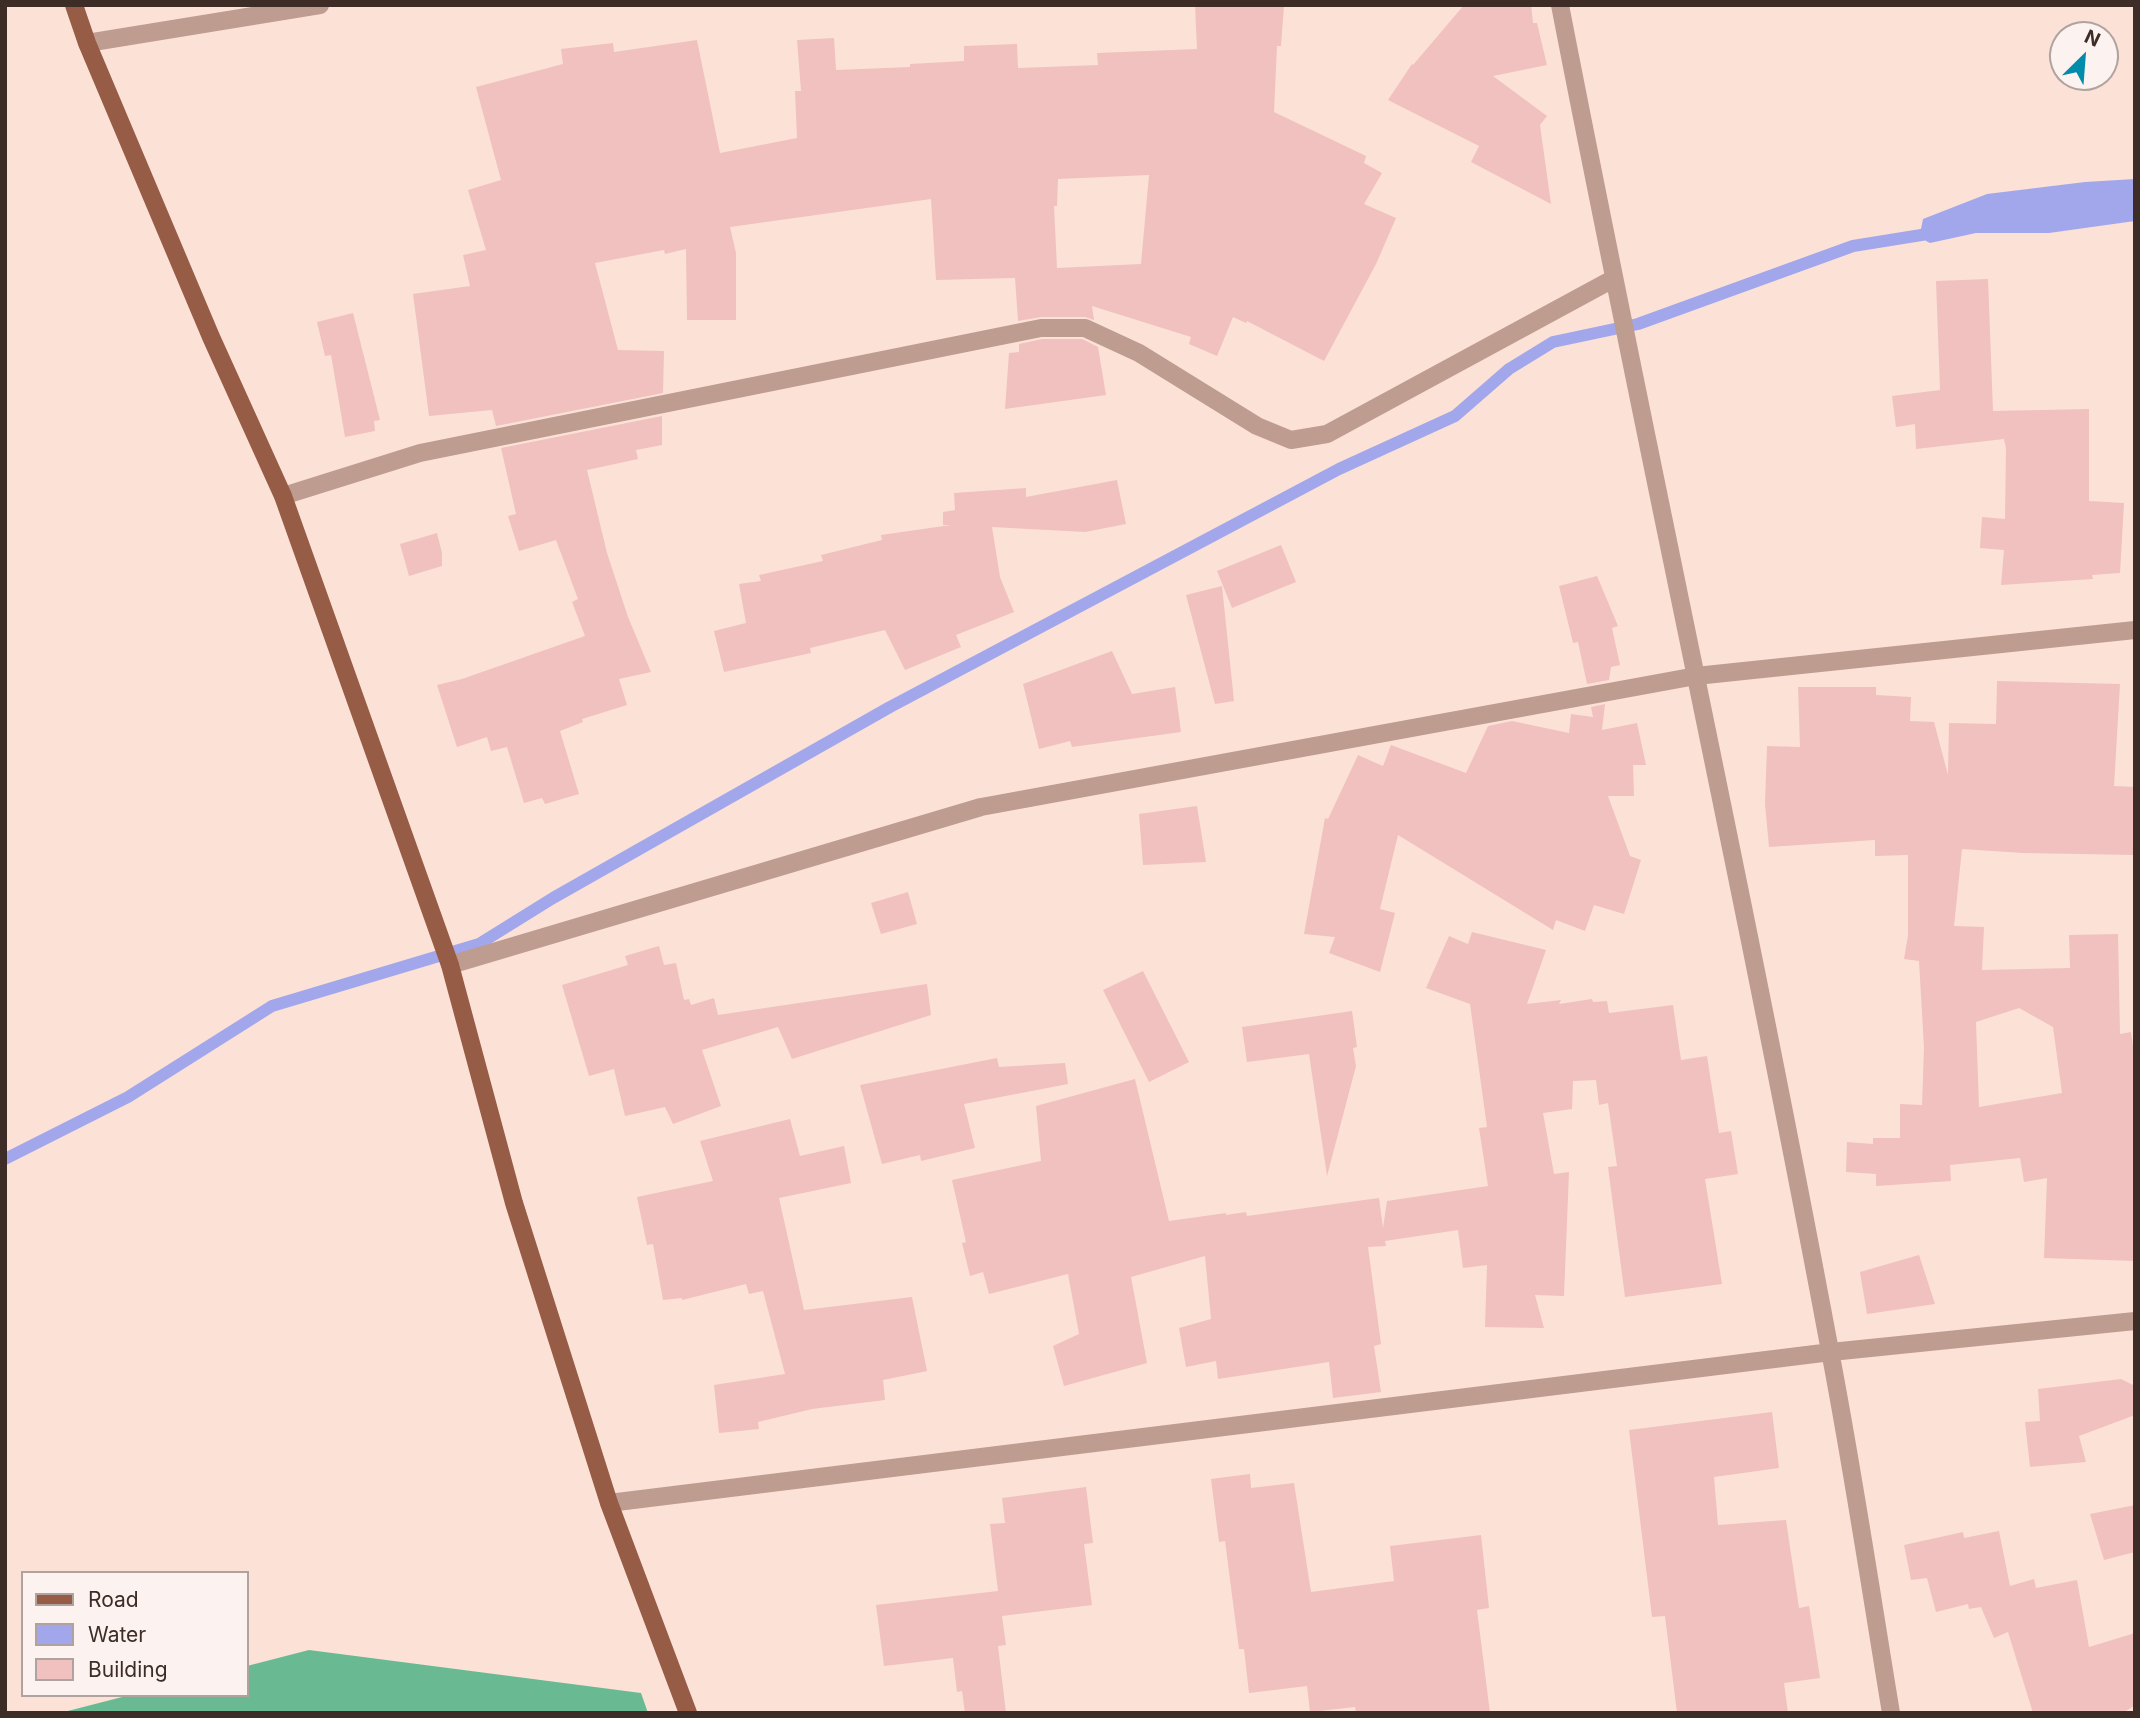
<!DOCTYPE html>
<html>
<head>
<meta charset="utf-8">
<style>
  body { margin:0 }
  #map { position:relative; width:2140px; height:1718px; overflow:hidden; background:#fce1d7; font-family:Inter,sans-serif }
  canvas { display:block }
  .frame { position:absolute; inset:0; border:7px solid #3d2d26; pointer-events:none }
  .legend { position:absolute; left:21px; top:1571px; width:228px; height:126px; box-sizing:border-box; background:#fcf2ef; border:2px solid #b0a39f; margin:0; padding:9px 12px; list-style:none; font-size:21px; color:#3d2d26 }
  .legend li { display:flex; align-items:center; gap:14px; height:35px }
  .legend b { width:35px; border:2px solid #b0a39f }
  .north { position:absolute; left:2049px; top:21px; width:70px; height:70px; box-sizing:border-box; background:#fcf2ef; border:2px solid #b0a39f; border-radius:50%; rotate:25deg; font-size:19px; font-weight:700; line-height:28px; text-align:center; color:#3d2d26 }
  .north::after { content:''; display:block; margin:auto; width:24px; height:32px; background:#028cab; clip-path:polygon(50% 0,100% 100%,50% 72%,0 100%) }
</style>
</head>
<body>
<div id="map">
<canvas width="2140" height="1718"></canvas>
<div class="frame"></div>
<ul class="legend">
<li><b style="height:9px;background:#975c46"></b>Road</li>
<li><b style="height:19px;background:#a2a7ec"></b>Water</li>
<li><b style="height:19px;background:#f0c1bf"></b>Building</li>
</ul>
<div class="north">N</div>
</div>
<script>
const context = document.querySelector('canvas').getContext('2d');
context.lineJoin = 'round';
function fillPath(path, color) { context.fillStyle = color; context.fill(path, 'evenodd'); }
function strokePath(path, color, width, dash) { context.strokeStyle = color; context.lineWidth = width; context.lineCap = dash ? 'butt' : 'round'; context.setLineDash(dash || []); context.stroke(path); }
fillPath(new Path2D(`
  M 309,1650 L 641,1693 L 648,1713 L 60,1713 L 130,1695 L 247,1695 L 247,1666 Z`), '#69ba92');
fillPath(new Path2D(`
  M 2135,179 L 2135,221 L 2049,233 L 1976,233 L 1930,243 L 1926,241 L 1921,229 L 1923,219 L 1987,194 L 2085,182 Z`), '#a2a7ec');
strokePath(new Path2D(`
  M 5,1159 L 128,1097 L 272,1006 L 479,944 L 553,898 L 890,707 L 1339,469 L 1455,416 L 1509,369 L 1553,342 L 1638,324 L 1853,246 L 1940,232`), '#a2a7ec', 12);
fillPath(new Path2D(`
  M 1195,5 L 1284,5 L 1281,46 L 1277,46 L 1274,112 L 1366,156 L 1364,163 L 1382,173 L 1364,204 L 1396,218 L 1376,264 L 1324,361 L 1247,321 L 1246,323 L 1233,317 L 1217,356 L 1189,344 L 1191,337 L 1092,306 L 1094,320 L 1085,317 L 1041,317 L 1018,321 L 1015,278 L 936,280 L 931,199 L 730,227 L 736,253 L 736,320 L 687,320 L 686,249 L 665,254 L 664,250 L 595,263 L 618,350 L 664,351 L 663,393 L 496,426 L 492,410 L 429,416 L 413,294 L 470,286 L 463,255 L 486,250 L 468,190 L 501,180 L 476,87 L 563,64 L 561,49 L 613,43 L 614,52 L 697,40 L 720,153 L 797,138 L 795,91 L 801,91 L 797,40 L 834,38 L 836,70 L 910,67 L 910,64 L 964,61 L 964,46 L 1017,44 L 1018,68 L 1098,65 L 1097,53 L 1197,49 ZM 1149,175 L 1141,264 L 1057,268 L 1054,206 L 1057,206 L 1058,179 Z
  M 1464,5 L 1531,5 L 1533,23 L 1537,23 L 1547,65 L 1493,76 L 1547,116 L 1540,125 L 1551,204 L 1471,162 L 1479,146 L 1388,100 L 1412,64 L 1413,65 Z
  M 1988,279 L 1993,411 L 2089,409 L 2089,501 L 2124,503 L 2120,573 L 2092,575 L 2093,579 L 2001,585 L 2004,550 L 1980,548 L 1982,517 L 2005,519 L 2006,448 L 2004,439 L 1916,449 L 1915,424 L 1896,427 L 1892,396 L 1940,390 L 1936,281 Z
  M 353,313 L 380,420 L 374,421 L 375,431 L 345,437 L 331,355 L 325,356 L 317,322 Z
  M 1042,339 L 1082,339 L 1098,347 L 1106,395 L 1005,409 L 1009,353 L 1019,352 L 1019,344 Z
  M 662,416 L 662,445 L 636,450 L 638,459 L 587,470 L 607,553 L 628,617 L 651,672 L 619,679 L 627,705 L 582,719 L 583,722 L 560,731 L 579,794 L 545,804 L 542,798 L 524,803 L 507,747 L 491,751 L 487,737 L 457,747 L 437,685 L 462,679 L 585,636 L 572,602 L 578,599 L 556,540 L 519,551 L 508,516 L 516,514 L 501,448 Z
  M 1117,480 L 1126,524 L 1085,532 L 992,527 L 1000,577 L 1014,612 L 956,635 L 961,647 L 905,670 L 885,630 L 810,648 L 811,653 L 724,672 L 714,631 L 746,623 L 739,584 L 761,581 L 759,575 L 823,561 L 821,555 L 882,540 L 881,535 L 951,525 L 943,525 L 943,512 L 955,510 L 954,493 L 1026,488 L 1026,497 Z
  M 437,533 L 442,553 L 442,566 L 409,576 L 400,544 Z
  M 1281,545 L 1296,582 L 1232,608 L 1217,571 Z
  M 1597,576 L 1618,626 L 1612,628 L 1620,665 L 1611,667 L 1609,680 L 1587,684 L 1578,642 L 1573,643 L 1559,586 Z
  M 1222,586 L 1234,701 L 1215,704 L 1186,595 Z
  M 1112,651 L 1132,694 L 1175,687 L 1181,732 L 1072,747 L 1070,741 L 1039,749 L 1023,684 Z
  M 1997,681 L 2120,684 L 2114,786 L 2135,787 L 2135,855 L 2023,853 L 1962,849 L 1954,926 L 1984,927 L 1982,970 L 2070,968 L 2069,935 L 2118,934 L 2120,1034 L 2131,1032 L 2135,1061 L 2135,1261 L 2044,1258 L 2047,1178 L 2024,1182 L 2020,1158 L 1950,1165 L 1951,1181 L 1876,1186 L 1876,1174 L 1846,1172 L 1847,1142 L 1873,1144 L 1873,1138 L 1900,1138 L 1900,1104 L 1922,1105 L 1924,1048 L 1919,961 L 1904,959 L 1908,935 L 1908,855 L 1875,856 L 1875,840 L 1769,847 L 1765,804 L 1767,746 L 1800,747 L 1798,687 L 1876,687 L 1876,695 L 1911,697 L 1910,721 L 1934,722 L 1948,775 L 1949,723 L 1996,724 ZM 2019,1008 L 2053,1027 L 2062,1093 L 1979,1107 L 1976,1022 Z
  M 1605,704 L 1602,730 L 1637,723 L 1646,765 L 1633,765 L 1634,796 L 1608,796 L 1630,856 L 1641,860 L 1624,914 L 1594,905 L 1585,931 L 1556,920 L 1553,930 L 1398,835 L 1380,909 L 1395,913 L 1380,972 L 1329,953 L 1335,937 L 1304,934 L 1325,818 L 1328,819 L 1358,755 L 1383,766 L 1391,745 L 1466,773 L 1488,726 L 1512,721 L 1569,733 L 1571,714 L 1593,717 L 1591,707 Z
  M 1197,806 L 1206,862 L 1143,865 L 1139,814 Z
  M 908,892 L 917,924 L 881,934 L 871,903 Z
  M 1472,932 L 1546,950 L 1527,1004 L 1561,1000 L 1559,1004 L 1592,999 L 1593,1002 L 1607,1001 L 1609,1013 L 1673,1005 L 1681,1060 L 1707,1056 L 1719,1133 L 1731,1131 L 1738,1174 L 1705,1179 L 1722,1284 L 1625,1297 L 1608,1167 L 1617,1166 L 1608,1103 L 1599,1105 L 1596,1080 L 1573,1081 L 1572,1109 L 1543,1113 L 1554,1174 L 1569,1172 L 1564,1296 L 1535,1295 L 1544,1328 L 1485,1327 L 1487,1265 L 1463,1268 L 1458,1230 L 1385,1241 L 1386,1246 L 1368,1247 L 1381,1344 L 1374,1346 L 1381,1392 L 1333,1398 L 1329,1362 L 1218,1379 L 1216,1361 L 1186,1367 L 1179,1328 L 1211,1319 L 1205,1256 L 1131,1277 L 1147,1363 L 1064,1386 L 1053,1346 L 1079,1334 L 1068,1274 L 989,1294 L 983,1272 L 970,1276 L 962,1243 L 966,1242 L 952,1180 L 1041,1161 L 1036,1106 L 1135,1079 L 1169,1221 L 1226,1213 L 1226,1215 L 1246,1212 L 1247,1216 L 1379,1198 L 1383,1228 L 1387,1201 L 1488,1186 L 1479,1128 L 1487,1127 L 1470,1004 L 1426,988 L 1449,936 L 1468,944 Z
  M 659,946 L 664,965 L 676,963 L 684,1000 L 689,999 L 691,1005 L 714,998 L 718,1015 L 927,984 L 931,1015 L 792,1059 L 778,1027 L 702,1050 L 721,1106 L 673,1124 L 665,1107 L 625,1116 L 614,1069 L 589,1076 L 562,985 L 628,965 L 625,956 Z
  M 1143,971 L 1189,1062 L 1149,1082 L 1103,990 Z
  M 1352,1011 L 1357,1047 L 1353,1048 L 1356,1066 L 1327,1176 L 1309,1054 L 1247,1062 L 1242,1027 Z
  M 997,1058 L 999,1067 L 1065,1063 L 1068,1084 L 964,1104 L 975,1148 L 921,1161 L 920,1155 L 882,1164 L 860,1085 Z
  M 790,1119 L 800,1156 L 844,1146 L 851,1183 L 779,1198 L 804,1310 L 912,1297 L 927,1371 L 883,1380 L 885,1400 L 812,1409 L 758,1422 L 759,1429 L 719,1433 L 714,1385 L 785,1374 L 763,1291 L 749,1294 L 746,1284 L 682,1300 L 682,1298 L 663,1300 L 653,1244 L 647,1245 L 637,1197 L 713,1181 L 700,1141 Z
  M 1919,1255 L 1935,1304 L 1867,1314 L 1860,1272 Z
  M 2121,1379 L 2135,1386 L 2135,1415 L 2079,1436 L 2086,1462 L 2030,1467 L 2025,1422 L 2040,1421 L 2038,1389 Z
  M 1772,1412 L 1779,1468 L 1714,1477 L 1718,1525 L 1786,1520 L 1799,1608 L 1809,1606 L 1820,1678 L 1784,1683 L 1788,1713 L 1677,1713 L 1665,1616 L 1652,1617 L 1629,1430 Z
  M 1250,1474 L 1251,1488 L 1294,1483 L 1311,1592 L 1394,1581 L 1390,1546 L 1481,1535 L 1489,1608 L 1477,1610 L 1490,1713 L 1356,1713 L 1355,1707 L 1310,1712 L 1307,1686 L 1249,1693 L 1244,1649 L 1239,1649 L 1225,1541 L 1219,1542 L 1211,1479 Z
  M 1086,1487 L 1093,1543 L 1084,1544 L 1092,1605 L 1002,1616 L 1006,1645 L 998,1646 L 1006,1713 L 965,1713 L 962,1691 L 957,1692 L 953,1658 L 884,1666 L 876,1605 L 998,1591 L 990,1524 L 1005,1523 L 1002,1498 Z
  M 2135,1505 L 2135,1552 L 2104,1560 L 2090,1514 Z
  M 1999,1531 L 2010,1586 L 2034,1579 L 2036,1588 L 2077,1580 L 2089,1647 L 2135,1633 L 2135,1705 L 2123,1713 L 2033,1713 L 2008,1632 L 1994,1638 L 1981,1607 L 1969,1609 L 1968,1604 L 1936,1612 L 1927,1578 L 1911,1580 L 1904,1545 L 1963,1532 L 1964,1538 Z`), '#f0c1bf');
strokePath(new Path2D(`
  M 1560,5 C 1647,454 1746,901 1830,1351 C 1853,1471 1871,1592 1891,1713
  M 87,43 L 320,5
  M 283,496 L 420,453 L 1041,328 L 1085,328 L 1139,353 L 1257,426 L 1291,440 L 1327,434 L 1613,279
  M 450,965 L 981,807 L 1696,676 L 2135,630
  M 609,1503 L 1831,1352 L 2135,1321`), '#be9c8f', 18);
strokePath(new Path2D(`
  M 74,5 L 87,43 L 211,337 L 283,496 L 450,965 L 514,1203 L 609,1503 L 688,1713`), '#975c46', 18);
</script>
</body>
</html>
